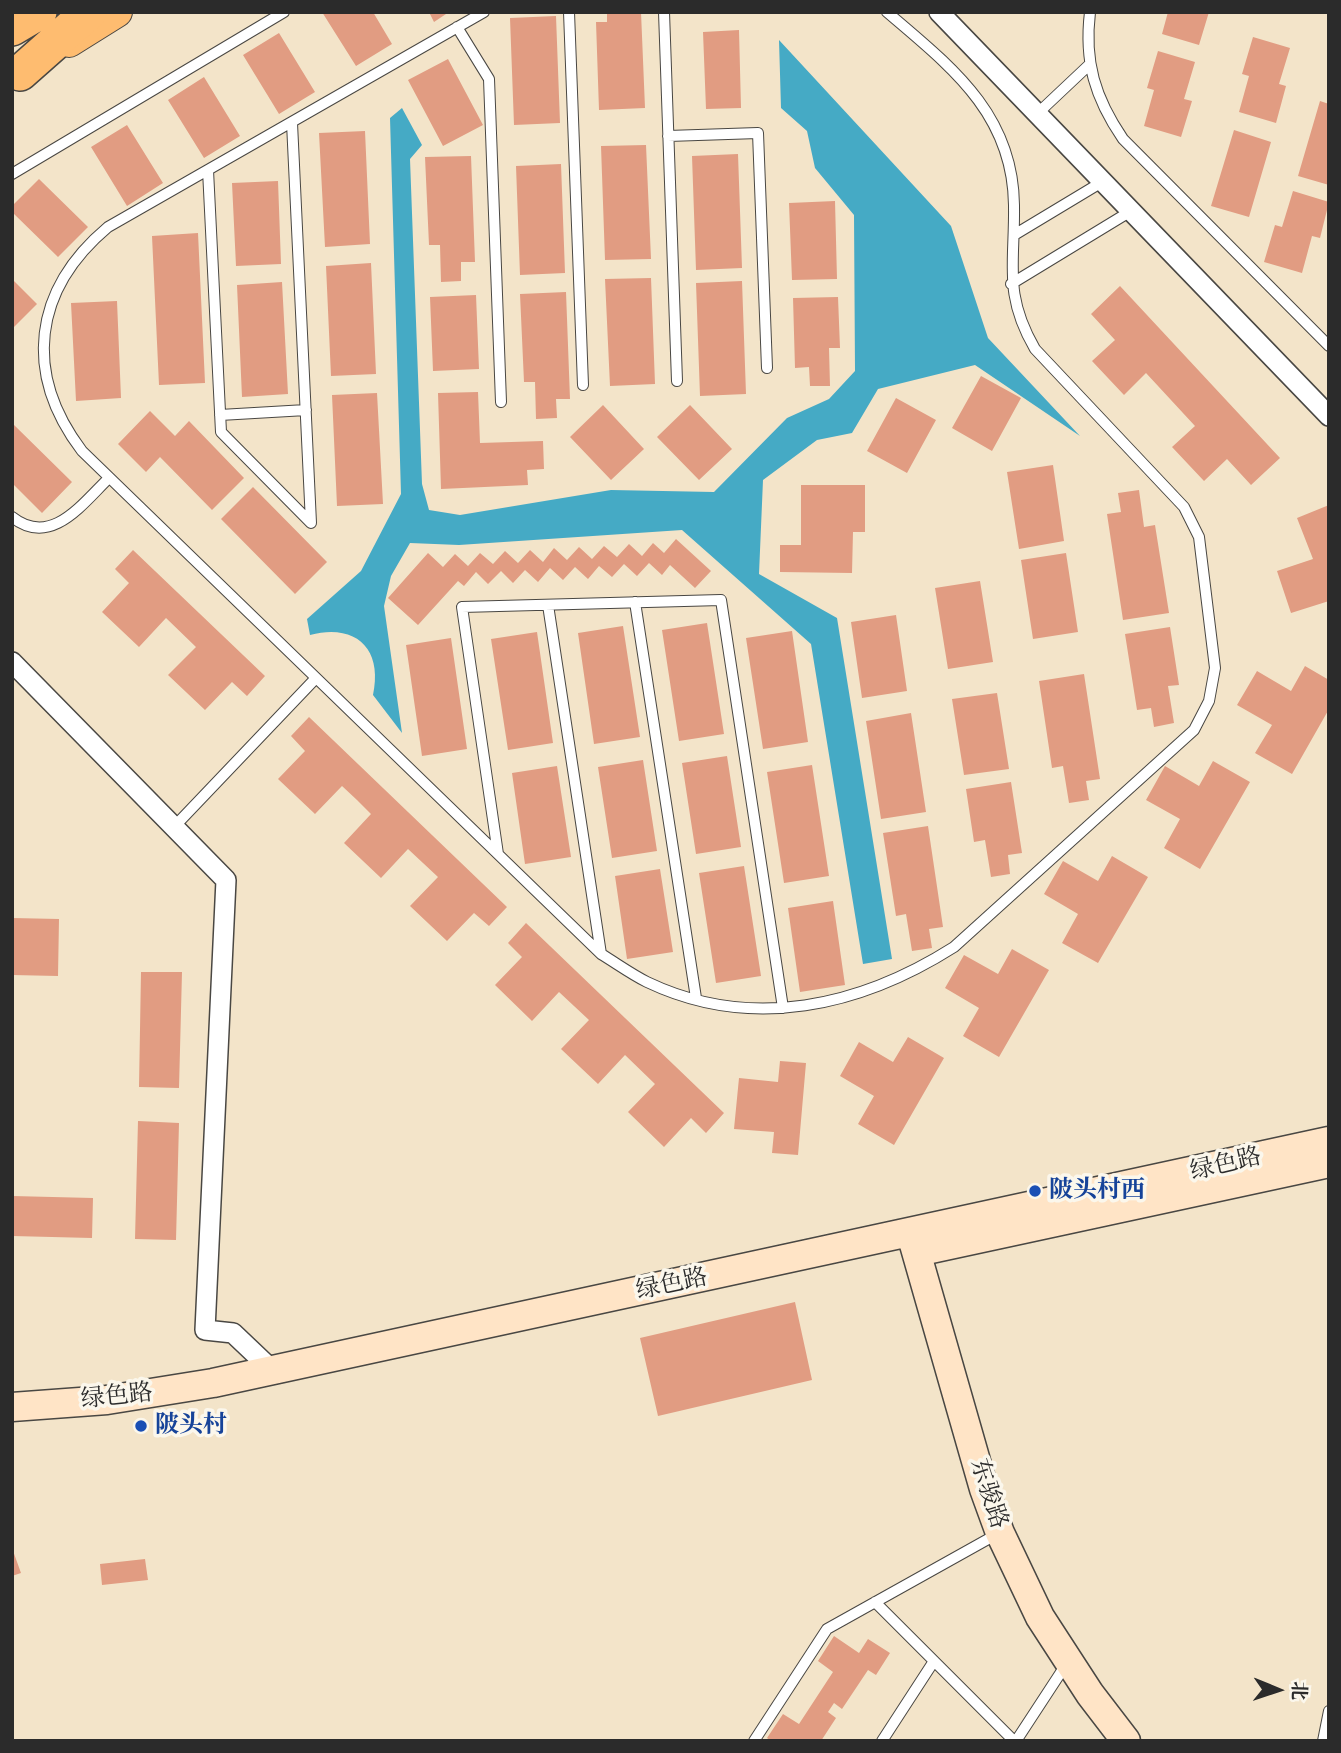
<!DOCTYPE html>
<html>
<head>
<meta charset="utf-8">
<style>
  body { margin:0 }
  #map { position:relative; width:1341px; height:1753px; overflow:hidden; background:#f3e4c9; font-family:"IM FELL Great Primer","Noto Serif SC",serif }
  canvas { display:block }
  .frame { position:absolute; inset:0; border:14px solid #2b2b2b; pointer-events:none }
  .north { position:absolute; left:1243px; top:1655px; width:70px; height:70px; -webkit-text-stroke:5px #fbf7ec; paint-order:stroke; rotate:92deg; font-size:19px; font-weight:700; line-height:28px; text-align:center; color:#2b2b2b }
  .north::after { content:''; display:block; margin:auto; width:24px; height:32px; background:#2b2b2b; clip-path:polygon(50% 0,100% 100%,50% 72%,0 100%) }
</style>
</head>
<body>
<div id="map">
<canvas width="1341" height="1753"></canvas>
<div class="frame"></div>
<div class="north">北</div>
</div>
<script>
const context = document.querySelector('canvas').getContext('2d');
context.lineJoin = 'round';
function fillPath(path, color) { context.fillStyle = color; context.fill(path, 'evenodd'); }
function strokePath(path, color, width, dash) { context.strokeStyle = color; context.lineWidth = width; context.lineCap = dash ? 'butt' : 'round'; context.setLineDash(dash || []); context.stroke(path); }
function drawText(font, color, halo, rows, align = 'center') {
  context.font = font + ' "IM FELL Great Primer","Noto Serif SC",serif'; context.lineWidth = 7; context.setLineDash([]); context.textBaseline = 'middle'; context.strokeStyle = halo; context.fillStyle = color; for (const [text, x, y, turn = 0] of rows) {
    context.save(); context.translate(x, y); context.rotate((+turn || 0) * Math.PI / 180); context.textAlign = isNaN(turn) ? turn : align; if (halo) context.strokeText(text, 0, 0); context.fillText(text, 0, 0); context.restore();
  }
}
fillPath(new Path2D(`
  M 779,40 L 951,226 L 988,338 L 1080,436 L 975,365 L 878,389 L 852,433 L 817,440 L 763,480 L 759,574 L 837,618 L 892,959 L 863,964 L 811,644 L 682,530 L 459,545 L 410,543 L 391,576 L 384,606 L 402,733 L 373,695 C 383,649 356,623 310,635 L 307,619 L 361,571 L 401,494 L 390,118 L 402,108 L 422,145 L 410,159 L 422,484 L 429,510 L 460,515 L 611,490 L 714,492 L 787,418 L 829,399 L 855,371 L 854,215 L 815,168 L 807,131 L 781,108 Z`), '#45aac5');
fillPath(new Path2D(`
  M 322,12 L 373,12 L 392,44 L 356,66 Z
  M 429,12 L 449,12 L 434,22 Z
  M 607,12 L 641,12 L 645,108 L 599,110 L 596,22 L 607,22 Z
  M 1168,12 L 1209,12 L 1199,45 L 1162,34 Z
  M 556,16 L 560,123 L 514,125 L 510,18 Z
  M 739,30 L 741,108 L 706,109 L 703,32 Z
  M 279,33 L 315,92 L 279,114 L 243,55 Z
  M 1253,37 L 1290,48 L 1279,84 L 1286,86 L 1276,123 L 1239,112 L 1249,76 L 1242,74 Z
  M 1158,51 L 1195,62 L 1184,99 L 1192,101 L 1181,137 L 1144,126 L 1154,90 L 1147,88 Z
  M 448,59 L 483,125 L 443,146 L 408,80 Z
  M 204,77 L 240,136 L 204,158 L 168,100 Z
  M 1320,101 L 1329,104 L 1329,185 L 1298,176 Z
  M 127,125 L 163,183 L 127,206 L 91,147 Z
  M 1234,130 L 1271,142 L 1249,217 L 1211,206 Z
  M 365,131 L 370,244 L 325,247 L 319,133 Z
  M 646,145 L 651,259 L 605,260 L 601,146 Z
  M 738,154 L 742,268 L 696,270 L 692,156 Z
  M 471,156 L 475,262 L 461,262 L 461,281 L 441,282 L 440,245 L 429,245 L 425,157 Z
  M 561,164 L 565,273 L 520,275 L 516,166 Z
  M 39,179 L 88,227 L 58,257 L 12,212 L 12,206 Z
  M 278,181 L 281,264 L 236,266 L 232,183 Z
  M 1293,191 L 1329,202 L 1320,238 L 1312,236 L 1302,273 L 1264,262 L 1275,225 L 1282,227 Z
  M 835,201 L 837,279 L 792,280 L 789,203 Z
  M 198,233 L 205,383 L 159,385 L 152,236 Z
  M 371,263 L 376,374 L 331,376 L 326,266 Z
  M 651,278 L 655,384 L 610,386 L 605,279 Z
  M 12,279 L 37,304 L 12,329 Z
  M 742,281 L 746,394 L 700,396 L 696,283 Z
  M 282,282 L 288,394 L 242,397 L 237,285 Z
  M 1120,286 L 1280,458 L 1251,485 L 1227,459 L 1204,481 L 1172,447 L 1195,426 L 1146,373 L 1124,395 L 1092,361 L 1115,340 L 1091,314 Z
  M 566,292 L 570,399 L 556,399 L 557,418 L 536,419 L 535,382 L 524,382 L 520,294 Z
  M 476,295 L 479,369 L 433,371 L 430,297 Z
  M 838,297 L 840,348 L 829,348 L 830,386 L 810,386 L 809,367 L 795,368 L 793,298 Z
  M 117,301 L 121,398 L 76,401 L 71,303 Z
  M 981,376 L 1021,398 L 992,451 L 952,428 Z
  M 478,392 L 480,443 L 543,441 L 544,469 L 527,470 L 528,485 L 441,489 L 438,393 Z
  M 377,393 L 383,504 L 337,506 L 332,395 Z
  M 896,398 L 936,420 L 907,473 L 867,451 Z
  M 603,405 L 644,449 L 611,480 L 570,437 Z
  M 690,405 L 732,449 L 699,480 L 657,437 Z
  M 150,411 L 175,436 L 189,421 L 244,478 L 212,510 L 160,457 L 146,472 L 118,444 Z
  M 12,423 L 72,482 L 42,513 L 12,483 Z
  M 1053,465 L 1064,541 L 1019,549 L 1007,472 Z
  M 801,485 L 865,485 L 865,532 L 853,532 L 852,573 L 780,572 L 780,545 L 801,545 Z
  M 253,487 L 327,562 L 295,594 L 221,519 Z
  M 1139,490 L 1144,527 L 1155,525 L 1169,613 L 1123,620 L 1107,514 L 1121,512 L 1118,493 Z
  M 1329,505 L 1329,601 L 1291,613 L 1277,571 L 1313,559 L 1297,518 Z
  M 676,539 L 711,571 L 695,588 L 670,565 L 662,575 L 649,563 L 637,576 L 624,564 L 612,577 L 599,566 L 588,579 L 575,567 L 563,580 L 550,568 L 538,582 L 525,570 L 513,583 L 501,571 L 488,584 L 476,572 L 464,586 L 458,581 L 418,625 L 388,598 L 428,553 L 443,567 L 455,554 L 468,566 L 480,553 L 493,564 L 505,551 L 518,563 L 530,550 L 543,562 L 554,548 L 567,560 L 579,547 L 592,559 L 604,546 L 617,557 L 629,544 L 642,556 L 653,543 L 664,553 Z
  M 133,550 L 265,676 L 247,696 L 232,682 L 205,710 L 168,675 L 196,647 L 166,618 L 139,647 L 102,612 L 129,583 L 115,569 Z
  M 1066,553 L 1078,632 L 1033,639 L 1021,560 Z
  M 980,581 L 993,662 L 948,669 L 935,588 Z
  M 896,615 L 907,691 L 862,698 L 851,622 Z
  M 707,623 L 724,734 L 679,741 L 662,630 Z
  M 623,626 L 640,737 L 594,744 L 578,633 Z
  M 1170,627 L 1179,685 L 1168,686 L 1174,723 L 1154,727 L 1151,708 L 1137,710 L 1125,634 Z
  M 792,631 L 808,742 L 763,749 L 746,638 Z
  M 537,632 L 553,743 L 508,750 L 491,639 Z
  M 451,638 L 467,749 L 422,756 L 406,645 Z
  M 1305,666 L 1329,680 L 1329,709 L 1292,774 L 1255,753 L 1272,725 L 1237,705 L 1257,671 L 1291,691 Z
  M 1084,674 L 1100,779 L 1086,781 L 1089,800 L 1069,803 L 1063,766 L 1052,768 L 1039,681 Z
  M 997,693 L 1009,769 L 964,775 L 952,699 Z
  M 911,713 L 926,812 L 881,819 L 866,721 Z
  M 309,717 L 507,907 L 489,926 L 474,913 L 447,941 L 410,906 L 438,877 L 408,849 L 381,878 L 344,843 L 371,814 L 357,800 L 342,786 L 315,814 L 278,779 L 305,751 L 291,736 Z
  M 727,756 L 741,847 L 696,854 L 682,763 Z
  M 643,760 L 657,851 L 612,858 L 598,767 Z
  M 1213,761 L 1250,782 L 1200,869 L 1164,848 L 1180,819 L 1146,800 L 1165,766 L 1199,786 Z
  M 812,765 L 829,876 L 784,883 L 767,772 Z
  M 557,766 L 571,857 L 525,864 L 512,773 Z
  M 1011,782 L 1022,853 L 1008,855 L 1010,874 L 991,877 L 985,840 L 974,842 L 966,789 Z
  M 928,826 L 943,927 L 929,929 L 932,948 L 912,951 L 906,914 L 896,916 L 883,833 Z
  M 1112,856 L 1148,877 L 1098,963 L 1062,943 L 1078,914 L 1044,894 L 1063,861 L 1098,881 Z
  M 744,866 L 761,976 L 716,983 L 699,873 Z
  M 660,869 L 673,952 L 627,959 L 615,876 Z
  M 833,901 L 845,985 L 800,992 L 788,908 Z
  M 12,918 L 59,919 L 58,976 L 12,975 Z
  M 526,923 L 724,1113 L 706,1133 L 691,1118 L 664,1147 L 628,1112 L 655,1084 L 625,1055 L 598,1084 L 561,1049 L 589,1020 L 559,992 L 532,1021 L 495,985 L 522,957 L 508,943 Z
  M 1012,949 L 1049,970 L 999,1057 L 963,1036 L 979,1008 L 945,988 L 964,955 L 998,974 Z
  M 141,972 L 182,972 L 179,1088 L 139,1087 Z
  M 908,1037 L 944,1058 L 894,1145 L 858,1124 L 874,1096 L 840,1076 L 859,1042 L 893,1062 Z
  M 780,1061 L 806,1063 L 798,1155 L 772,1153 L 774,1132 L 734,1129 L 739,1078 L 778,1082 Z
  M 138,1121 L 179,1123 L 176,1240 L 135,1239 Z
  M 12,1196 L 93,1198 L 92,1238 L 12,1236 Z
  M 795,1302 L 812,1380 L 658,1416 L 640,1338 Z
  M 12,1548 L 21,1573 L 12,1576 Z
  M 145,1559 L 148,1580 L 102,1585 L 100,1564 Z
  M 834,1636 L 859,1653 L 868,1639 L 890,1653 L 876,1675 L 868,1670 L 842,1709 L 834,1703 L 828,1712 L 836,1718 L 821,1741 L 771,1741 L 767,1738 L 783,1714 L 799,1724 L 833,1672 L 818,1661 Z`), '#e19c82');
const lane = new Path2D(`
  M 484,12 L 108,227 C 33,290 23,373 82,451 L 601,954 C 616,963 631,974 647,982 C 752,1032 861,1006 954,947 L 1194,730 L 1209,701 L 1215,668 L 1199,537 L 1184,507 L 1035,349 C 1003,294 1015,264 1014,205 C 1013,113 950,66 887,12
  M 569,12 L 583,385
  M 664,12 L 677,381
  M 1090,12 C 1084,62 1095,98 1123,139 L 1329,346
  M 457,27 L 489,79 L 501,402
  M 1037,114 L 1089,65
  M 668,136 L 758,133 L 767,368
  M 208,170 L 221,432 L 311,523 L 292,123
  M 12,174 L 284,12
  M 1014,235 L 1102,182
  M 1011,284 L 1131,211
  M 220,415 L 306,410
  M 12,517 C 51,548 82,504 109,478
  M 635,602 L 696,998
  M 548,605 L 601,954
  M 174,827 L 316,678
  M 498,854 L 462,607 L 721,600 L 783,1008
  M 875,1602 L 1014,1741
  M 754,1741 L 827,1629 L 999,1533
  M 882,1741 L 934,1661
  M 1016,1741 L 1067,1663
  M 1323,1741 L 1329,1711`);
const street = new Path2D(`
  M 939,12 L 1329,416
  M 12,662 L 226,880 L 205,1330 L 233,1333 L 273,1371`);
const secondary = new Path2D(`
  M 911,1234 L 984,1489 L 1000,1533 L 1040,1617 L 1090,1694 L 1126,1741
  M 926,1250 L 1329,1163
  M 12,1407 L 107,1400 L 213,1383 L 1329,1141`);
const primary = new Path2D(`
  M 69,42 L 117,12`);
const highway = new Path2D(`
  M 12,28 L 39,12
  M 20,73 L 89,12`);
strokePath(lane, '#494743', 12);
strokePath(street, '#494743', 22);
strokePath(secondary, '#494743', 31);
strokePath(primary, '#494743', 32);
strokePath(highway, '#494743', 38);
strokePath(lane, '#fff', 10);
strokePath(street, '#fff', 19);
strokePath(secondary, '#ffe4c6', 28);
strokePath(primary, '#febc70', 30);
strokePath(highway, '#febc70', 35);
for (const [x, y, r, color] of [
  [1035,1191,7,"#1a4fb4"],
  [141,1426,7,"#1a4fb4"]
]) { const dot = new Path2D(); dot.arc(x, y, r, 0, 2 * Math.PI); context.fillStyle = color; context.fill(dot); strokePath(dot, '#fbf7ec', 2.5); }
drawText('24px', '#2b2b2b', '#fbf7ec', [
  ["绿色路",1226,1165,-13],
  ["绿色路",672,1285,-12],
  ["绿色路",117,1397,-6],
  ["东骏路",988,1494,72]
]);
drawText('bold 24px', '#164399', '#fbf7ec', [
  ["陂头村西",1049,1191],
  ["陂头村",155,1426]
], 'left');
</script>
</body>
</html>
